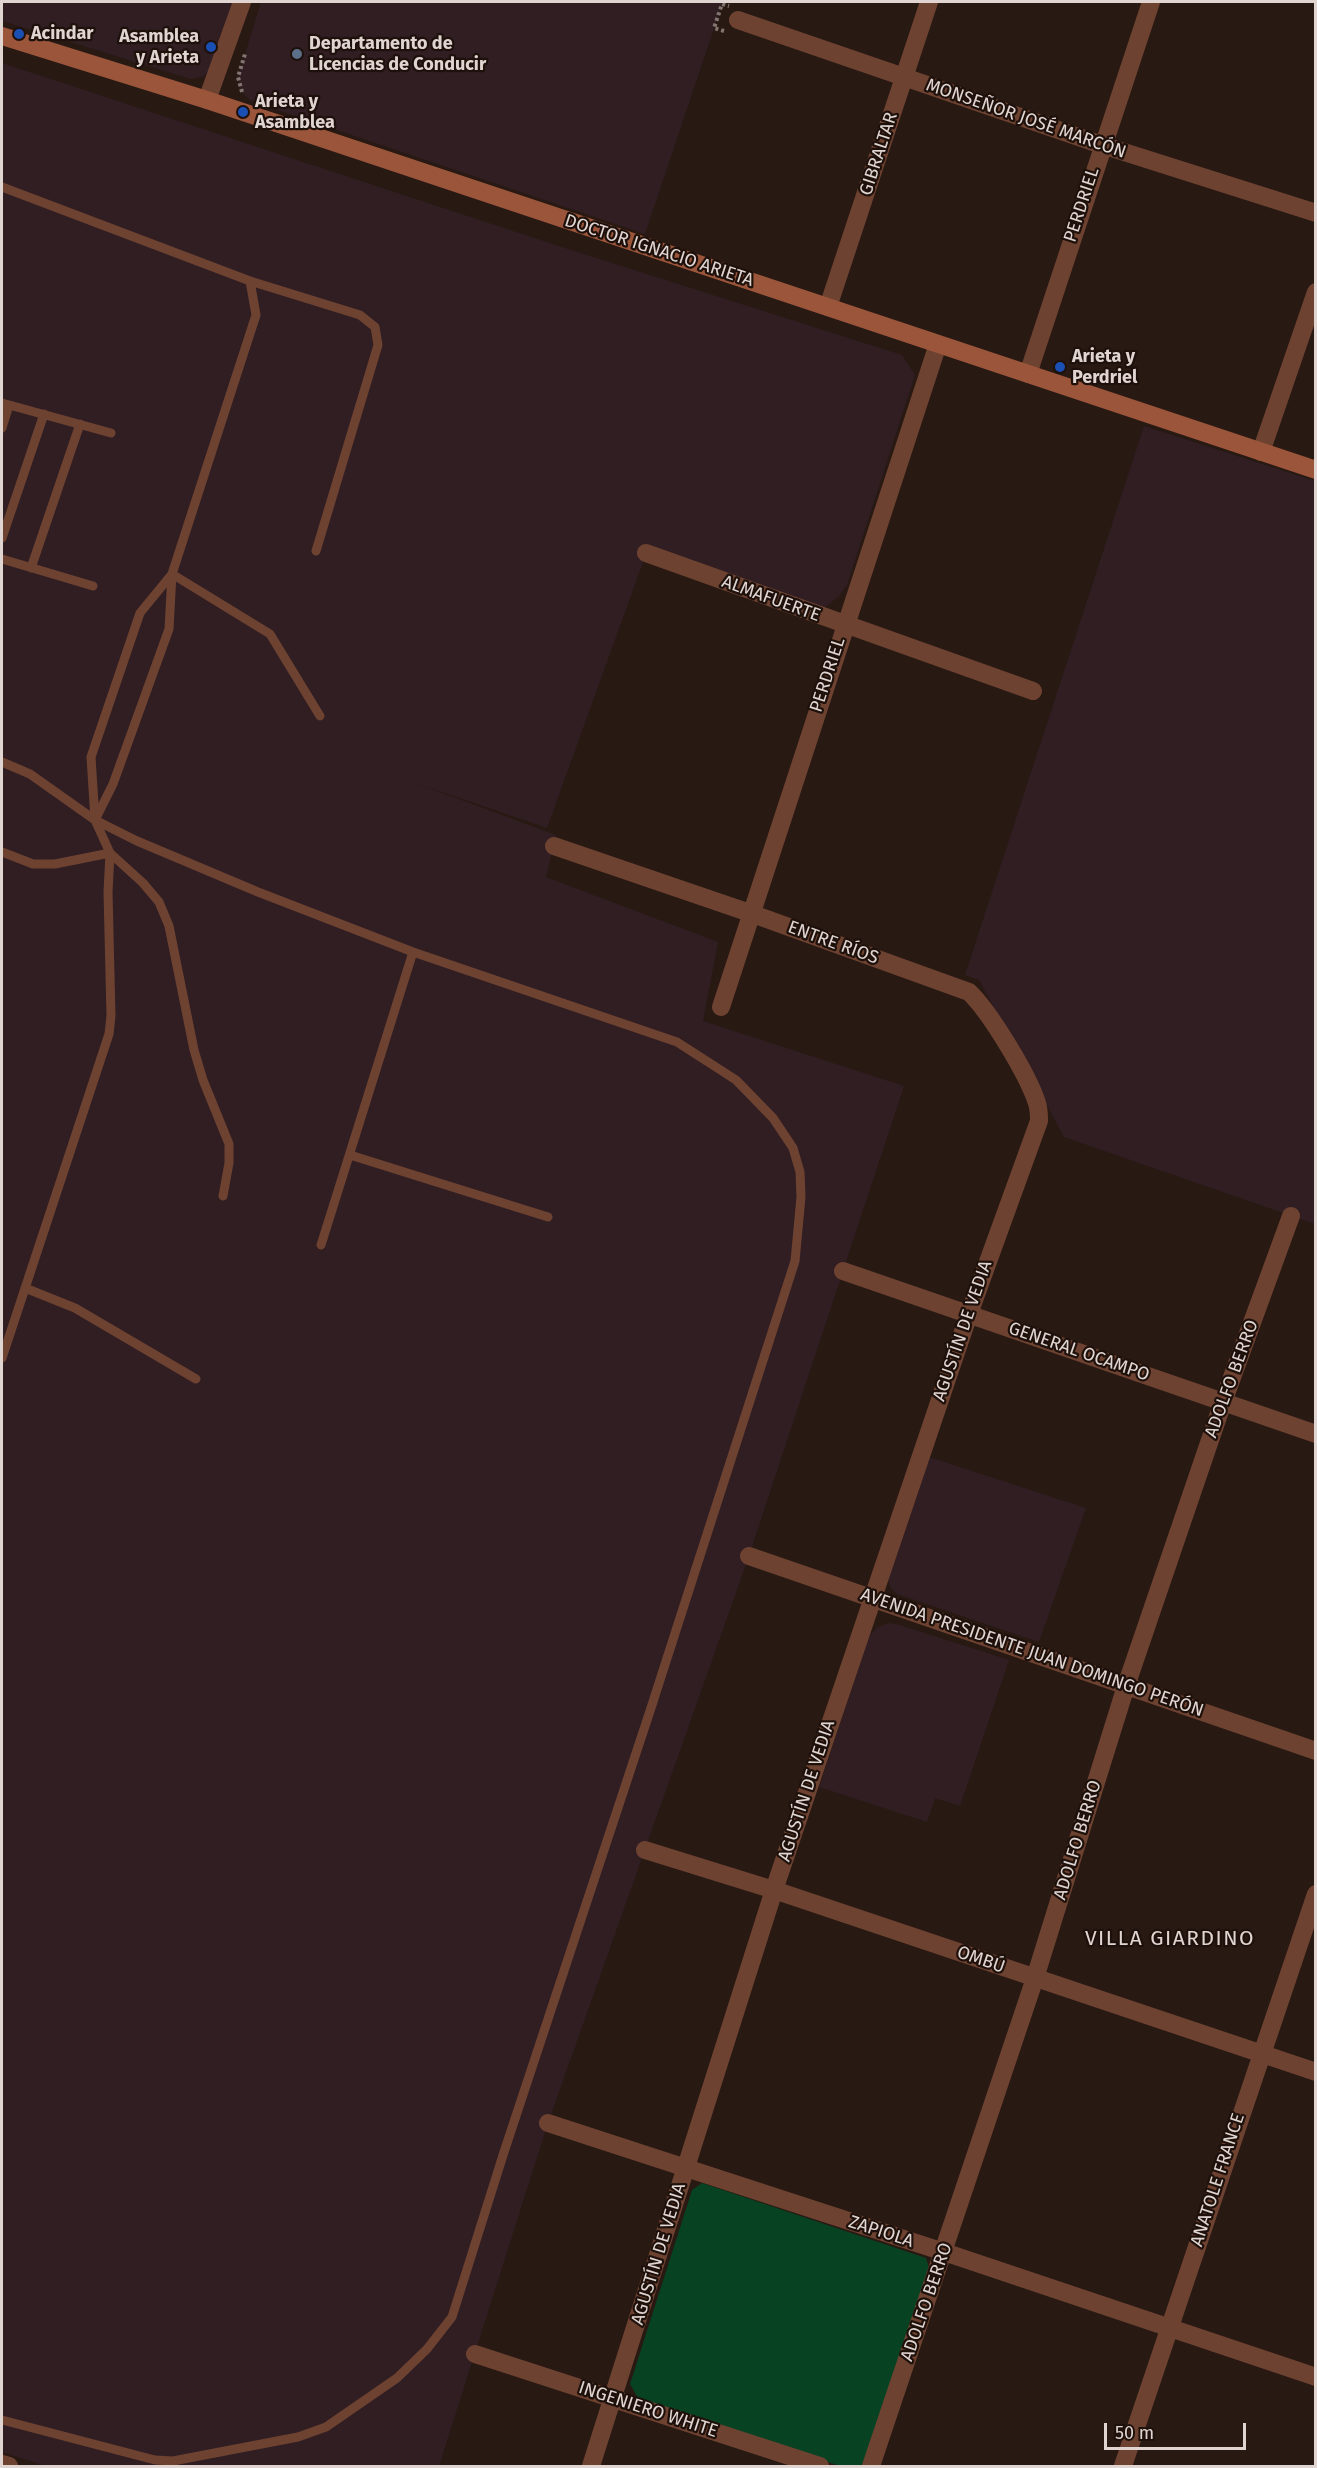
<!DOCTYPE html>
<html>
<head>
<meta charset="utf-8">
<style>
  body { margin:0 }
  #map { position:relative; width:1317px; height:2468px; overflow:hidden; background:#281913; font-family:"Fira Sans",sans-serif }
  canvas { display:block }
  .frame { position:absolute; inset:0; border:3px solid #e0d5d1; pointer-events:none }
  .scale { position:absolute; left:1104px; top:2423px; width:142px; height:27px; box-sizing:border-box; border:3px solid #e0d5d1; border-top:0; padding-left:8px; font-size:18px; line-height:21px; white-space:nowrap; color:#e0d5d1; -webkit-text-stroke:4px #1e100a; paint-order:stroke }
</style>
</head>
<body>
<div id="map">
<canvas width="1317" height="2468"></canvas>
<div class="frame"></div>
<div class="scale">50 m</div>
</div>
<script>
const context = document.querySelector('canvas').getContext('2d');
context.lineJoin = 'round';
function fillPath(path, color) { context.fillStyle = color; context.fill(path, 'evenodd'); }
function strokePath(path, color, width, dash) { context.strokeStyle = color; context.lineWidth = width; context.lineCap = dash ? 'butt' : 'round'; context.setLineDash(dash || []); context.stroke(path); }
function drawText(font, color, halo, rows, align = 'center') {
  context.font = font + ' "Fira Sans",sans-serif'; context.lineWidth = 4.5; context.setLineDash([]); context.textBaseline = 'middle'; context.strokeStyle = halo; context.fillStyle = color; for (const [text, x, y, turn = 0] of rows) {
    context.save(); context.translate(x, y); context.rotate((+turn || 0) * Math.PI / 180); context.textAlign = isNaN(turn) ? turn : align; if (halo) context.strokeText(text, 0, 0); context.fillText(text, 0, 0); context.restore();
  }
}
fillPath(new Path2D(`
  M 2,2 L 236,2 L 214,67 L 204,76 L 191,79 L 2,21 Z
  M 261,2 L 723,2 L 645,234 L 251,101 L 240,91 L 238,77 Z
  M 2,63 L 568,249 L 902,355 L 915,375 L 847,585 L 839,596 L 816,615 L 646,554 L 547,828 L 413,782 L 556,835 L 546,877 L 718,942 L 703,1021 L 904,1086 L 749,1556 L 548,2123 L 439,2466 L 46,2466 L 2,2452 Z
  M 1144,426 L 1315,481 L 1315,1224 L 1064,1137 L 979,980 L 965,975 Z
  M 929,1457 L 1086,1508 L 1039,1642 L 897,1594 L 890,1587 L 887,1577 Z
  M 889,1623 L 900,1625 L 1009,1660 L 960,1806 L 935,1798 L 927,1822 L 819,1787 L 869,1636 L 878,1627 Z`), '#301e23');
fillPath(new Path2D(`
  M 702,2183 L 926,2258 L 930,2271 L 871,2466 L 840,2466 L 639,2400 L 630,2384 L 692,2190 Z`), '#074222');
strokePath(new Path2D(`
  M 724,31 L 714,28 L 722,4 L 729,6
  M 242,92 L 238,77 L 245,54`), '#837671', 4, [3, 3]);
strokePath(new Path2D(`
  M 2,187 L 250,281 L 256,315 L 172,574 L 270,634 L 320,716
  M 250,281 L 360,315 L 375,327 L 378,345 L 316,551
  M 2,403 L 111,433
  M 2,428 L 9,405
  M 2,538 L 44,414
  M 2,559 L 93,586
  M 31,568 L 80,424
  M 2,762 L 30,774 L 95,820 L 137,841 L 258,892 L 413,952 L 677,1042 L 736,1080 L 773,1118 L 793,1148 L 800,1172 L 801,1197 L 795,1261 L 650,1711 L 504,2152 L 452,2317 L 427,2349 L 397,2378 L 326,2427 L 298,2437 L 173,2461 L 155,2460 L 2,2420
  M 2,852 L 33,864 L 55,864 L 110,853 L 143,883 L 159,902 L 169,926 L 194,1050 L 203,1080 L 229,1144 L 229,1163 L 223,1196
  M 350,1155 L 548,1217
  M 321,1245 L 413,952
  M 25,1288 L 75,1308 L 196,1379
  M 2,1358 L 109,1034 L 111,1016 L 108,892 L 110,853 L 95,820 L 91,757 L 140,613 L 172,574 L 169,629 L 113,784 L 95,820`), '#6e4231', 9);
strokePath(new Path2D(`
  M 738,20 L 1102,145 L 1316,213
  M 207,100 L 242,2
  M 828,307 L 929,2
  M 1028,374 L 1151,2
  M 1261,452 L 1316,292
  M 646,553 L 1033,691
  M 554,846 L 750,913 L 969,992 C 990,1012 1028,1075 1037,1103 C 1039,1109 1039,1115 1039,1121 L 969,1314 L 774,1890 L 591,2466
  M 721,1007 L 938,344
  M 843,1271 L 1316,1434
  M 749,1556 L 1316,1751
  M 645,1850 L 774,1890 L 1316,2072
  M 548,2123 L 944,2252 L 1316,2377
  M 475,2354 L 820,2466
  M 2,2464 L 9,2466
  M 871,2466 L 1035,1978 L 1126,1686 L 1223,1402 L 1291,1216
  M 1123,2466 L 1316,1894`), '#6e4231', 18);
strokePath(new Path2D(`
  M 2,36 L 207,100 L 1316,470`), '#9b553a', 18);
for (const [x, y, r, color] of [
  [19,34,6,"#1a4fb4"],
  [211,47,6,"#1a4fb4"],
  [297,54,6,"#5c6f8a"],
  [243,112,6,"#1a4fb4"],
  [1060,367,6,"#1a4fb4"]
]) { const dot = new Path2D(); dot.arc(x, y, r, 0, 2 * Math.PI); context.fillStyle = color; context.fill(dot); strokePath(dot, '#1e100a', 2); }
drawText('bold 18px', '#e0d5d1', '#1e100a', [
  ["Acindar",31,34],
  ["Asamblea",199,37,"right"],
  ["y Arieta",199,58,"right"],
  ["Departamento de",309,44],
  ["Licencias de Conducir",309,65],
  ["Arieta y",255,102],
  ["Asamblea",255,123],
  ["Arieta y",1072,357],
  ["Perdriel",1072,378]
], 'left');
drawText('18px', '#e0d5d1', '#1e100a', [
  ["MONSEÑOR JOSÉ MARCÓN",1026,119,19],
  ["GIBRALTAR",879,154,-72],
  ["PERDRIEL",1082,205,-72],
  ["DOCTOR IGNACIO ARIETA",659,251,18],
  ["ALMAFUERTE",771,599,20],
  ["PERDRIEL",828,675,-72],
  ["ENTRE RÍOS",833,943,20],
  ["AGUSTÍN DE VEDIA",963,1331,-71],
  ["GENERAL OCAMPO",1079,1352,19],
  ["ADOLFO BERRO",1232,1379,-70],
  ["AVENIDA PRESIDENTE JUAN DOMINGO PERÓN",1032,1653,19],
  ["AGUSTÍN DE VEDIA",807,1791,-72],
  ["ADOLFO BERRO",1078,1840,-73],
  ["OMBÚ",981,1960,19],
  ["ANATOLE FRANCE",1218,2180,-72],
  ["ZAPIOLA",881,2232,18],
  ["AGUSTÍN DE VEDIA",659,2254,-73],
  ["ADOLFO BERRO",927,2302,-71],
  ["INGENIERO WHITE",648,2410,18]
]);
context.letterSpacing = '1.5px';
drawText('21px', '#e0d5d1', '#1e100a', [
  ["VILLA GIARDINO",1170,1939]
]);
context.letterSpacing = '0px';
</script>
</body>
</html>
